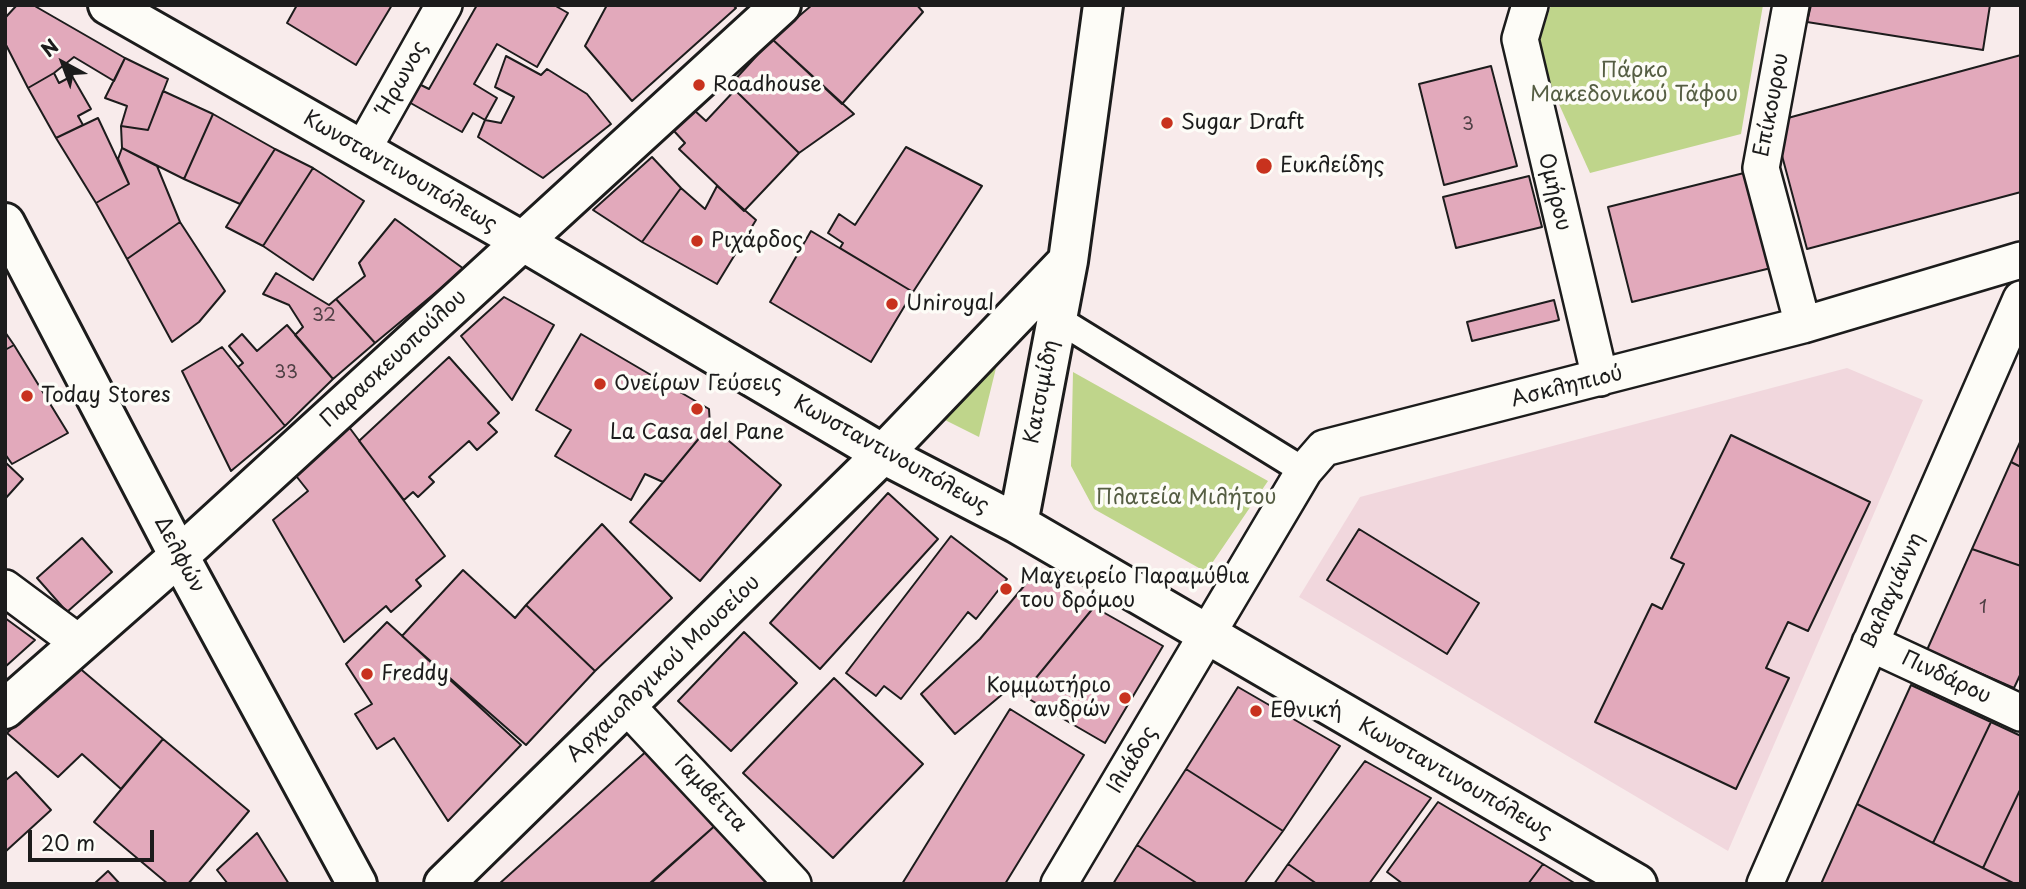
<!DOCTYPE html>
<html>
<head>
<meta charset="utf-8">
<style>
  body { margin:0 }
  #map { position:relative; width:2026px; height:889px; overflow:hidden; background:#f8ebeb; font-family:"Playpen Sans",sans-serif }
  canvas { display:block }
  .frame { position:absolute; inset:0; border:7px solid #1c1c1c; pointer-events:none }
  .north { position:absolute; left:28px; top:28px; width:70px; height:70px; -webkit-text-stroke:5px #fdfcf7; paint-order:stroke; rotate:319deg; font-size:19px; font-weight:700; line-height:28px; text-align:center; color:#1c1c1c }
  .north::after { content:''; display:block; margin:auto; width:24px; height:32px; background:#1c1c1c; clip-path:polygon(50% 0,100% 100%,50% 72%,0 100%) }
  .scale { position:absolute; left:28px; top:830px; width:126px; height:32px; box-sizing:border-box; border:4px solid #1c1c1c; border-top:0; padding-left:9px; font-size:21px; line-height:24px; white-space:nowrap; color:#1c1c1c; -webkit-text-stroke:5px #fdfcf7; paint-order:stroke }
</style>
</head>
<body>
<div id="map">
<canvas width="2026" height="889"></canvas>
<div class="frame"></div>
<div class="north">N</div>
<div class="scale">20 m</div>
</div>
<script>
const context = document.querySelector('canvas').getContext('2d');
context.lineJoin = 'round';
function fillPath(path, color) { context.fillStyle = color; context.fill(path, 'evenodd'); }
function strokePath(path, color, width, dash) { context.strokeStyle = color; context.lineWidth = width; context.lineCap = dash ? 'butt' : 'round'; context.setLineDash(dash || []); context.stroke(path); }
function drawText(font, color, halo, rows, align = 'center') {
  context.font = font + ' "Playpen Sans",sans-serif'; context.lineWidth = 7; context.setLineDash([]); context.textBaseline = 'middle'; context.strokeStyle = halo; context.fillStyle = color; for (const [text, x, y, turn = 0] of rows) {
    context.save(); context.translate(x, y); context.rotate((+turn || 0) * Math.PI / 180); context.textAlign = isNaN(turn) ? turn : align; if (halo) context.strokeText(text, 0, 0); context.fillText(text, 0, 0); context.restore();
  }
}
fillPath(new Path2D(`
  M 1847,368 L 1923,400 L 1728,851 L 1299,597 L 1360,497 Z`), '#f1d7dd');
fillPath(new Path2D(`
  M 1551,5 L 1763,5 L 1741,134 L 1590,173 L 1536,53 Z
  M 993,363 L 997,364 L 979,437 L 937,416 Z
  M 1073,372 L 1268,481 L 1206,572 L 1094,509 L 1071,466 Z`), '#bfd58b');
const building = new Path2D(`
  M 17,5 L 33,5 L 125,58 L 114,81 L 74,57 L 54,73 L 28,88 L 5,43 L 5,18 Z
  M 297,5 L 392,5 L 356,65 L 287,23 Z
  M 477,5 L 554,5 L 568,13 L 537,67 L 497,44 L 474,84 L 497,98 L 485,120 L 473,113 L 462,132 L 407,101 L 417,83 L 429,89 Z
  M 607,5 L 733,5 L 736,8 L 632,101 L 585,46 Z
  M 812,5 L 917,5 L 923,12 L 842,104 L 772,39 Z
  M 1811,5 L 1990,5 L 1983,50 L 1807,22 Z
  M 772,39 L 854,114 L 799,153 L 730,85 Z
  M 2021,55 L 2021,192 L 1807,249 L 1773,122 Z
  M 506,56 L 541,75 L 547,69 L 587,94 L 611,124 L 543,178 L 478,137 L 485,120 L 501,123 L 514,97 L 495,87 Z
  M 125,58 L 168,79 L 148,130 L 121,126 L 127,106 L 105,98 Z
  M 1491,66 L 1517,166 L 1444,185 L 1419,84 Z
  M 54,73 L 59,83 L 72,76 L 91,109 L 78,116 L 83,125 L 56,138 L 28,88 Z
  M 735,90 L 799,153 L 744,211 L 679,149 L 685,143 L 674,131 L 694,110 L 706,121 Z
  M 163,91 L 213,114 L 184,179 L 122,148 L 121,126 L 148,130 Z
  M 213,114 L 275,149 L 240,204 L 184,179 Z
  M 98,118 L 129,184 L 96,203 L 56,138 Z
  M 906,147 L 982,186 L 913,292 L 840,248 L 843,243 L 828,233 L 839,214 L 855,225 Z
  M 122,148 L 157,166 L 180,222 L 127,259 L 96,203 L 129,184 L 118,159 Z
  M 275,149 L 313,168 L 263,246 L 226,227 Z
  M 652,157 L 681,188 L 642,242 L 593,210 Z
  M 313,168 L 364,201 L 313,280 L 263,246 Z
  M 1748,172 L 1771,268 L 1632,302 L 1608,207 Z
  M 1529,176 L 1542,227 L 1456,248 L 1443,197 Z
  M 717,186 L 756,220 L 717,284 L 642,242 L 681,188 L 705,209 Z
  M 395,219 L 464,269 L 375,343 L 336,299 L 365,276 L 359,263 Z
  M 180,222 L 225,291 L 199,322 L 172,342 L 127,259 Z
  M 811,231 L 913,292 L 871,362 L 770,302 Z
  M 276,273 L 329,305 L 336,299 L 375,343 L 333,379 L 295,335 L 303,327 L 289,305 L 263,294 Z
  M 504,297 L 554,325 L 512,400 L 461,336 Z
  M 1554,300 L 1559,320 L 1472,341 L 1467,322 Z
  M 287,325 L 333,379 L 285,426 L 238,367 L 243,363 L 229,346 L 242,334 L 257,351 Z
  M 5,332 L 14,345 L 5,350 Z
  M 581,334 L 709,409 L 710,425 L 663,482 L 645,474 L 631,500 L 555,456 L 571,430 L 536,410 Z
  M 14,345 L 68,433 L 12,464 L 5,454 L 5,350 Z
  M 222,347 L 285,426 L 231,471 L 182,371 Z
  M 449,357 L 499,413 L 488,423 L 497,432 L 477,450 L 469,441 L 429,477 L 434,482 L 418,497 L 413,492 L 404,500 L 359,441 Z
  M 710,425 L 781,485 L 700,581 L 630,522 Z
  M 349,427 L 445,556 L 416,580 L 421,586 L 391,612 L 386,606 L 344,642 L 273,520 L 308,491 L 293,472 Z
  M 1731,435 L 1870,502 L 1808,631 L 1788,622 L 1766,668 L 1789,678 L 1736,789 L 1595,722 L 1652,604 L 1662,609 L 1684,564 L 1671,558 Z
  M 2021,440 L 2021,467 L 2011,462 Z
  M 5,462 L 23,479 L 5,499 Z
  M 2011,462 L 2021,467 L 2021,566 L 1972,549 Z
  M 888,493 L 938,539 L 820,669 L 770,623 Z
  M 602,524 L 672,598 L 595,671 L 526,605 Z
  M 1359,529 L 1479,603 L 1447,654 L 1327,580 Z
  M 951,536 L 1007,579 L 976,619 L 968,612 L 901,699 L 884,686 L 876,696 L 846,673 Z
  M 82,538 L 112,572 L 67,612 L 37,578 Z
  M 1972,549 L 2021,566 L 2021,673 L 2014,688 L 1927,650 Z
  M 463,570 L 515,618 L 526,605 L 595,671 L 526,745 L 402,636 Z
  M 1034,574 L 1094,607 L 1022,695 L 1011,687 L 955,734 L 921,694 L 980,639 Z
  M 1094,607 L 1163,646 L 1105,743 L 1022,695 Z
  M 5,618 L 35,640 L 5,667 Z
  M 387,622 L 521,745 L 448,821 L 394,738 L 377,749 L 355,714 L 372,704 L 346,664 Z
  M 744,632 L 797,683 L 731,751 L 678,701 Z
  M 77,666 L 163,739 L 121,789 L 82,754 L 58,777 L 7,733 Z
  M 834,678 L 923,764 L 833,858 L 743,773 Z
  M 1911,685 L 1991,722 L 1933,843 L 1857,804 Z
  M 1238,687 L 1340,746 L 1283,831 L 1186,769 Z
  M 1010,709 L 1084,755 L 1005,884 L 902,884 Z
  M 1991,722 L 2021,736 L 2021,788 L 1983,868 L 1933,843 Z
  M 163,739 L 249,811 L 188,884 L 168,884 L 94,822 Z
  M 650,748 L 718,823 L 650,884 L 499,884 Z
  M 1365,761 L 1431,798 L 1369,884 L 1317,884 L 1288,864 Z
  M 1186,769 L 1283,831 L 1244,884 L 1198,884 L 1137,845 Z
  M 16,772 L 51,810 L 5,852 L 5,779 L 6,780 Z
  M 2021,788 L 2021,884 L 2015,884 L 1983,868 Z
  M 1438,802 L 1543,864 L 1528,884 L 1403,884 L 1387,872 Z
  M 1857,804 L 1933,843 L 2015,884 L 1821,884 Z
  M 718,823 L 772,884 L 650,883 Z
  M 257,833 L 289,884 L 228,884 L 217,870 Z
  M 1137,845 L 1198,884 L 1113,884 Z
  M 1288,864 L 1317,884 L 1274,884 Z
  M 1543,864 L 1576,884 L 1528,884 Z
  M 108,871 L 120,884 L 94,884 Z`);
fillPath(building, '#e2a9bb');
strokePath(building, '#1c1c1c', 2);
const pedestrian = new Path2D(`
  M 1056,318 L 1304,471`);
const minor = new Path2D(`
  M 1530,5 L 1520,39 L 1600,378
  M 1791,5 L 1761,168 L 1803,325
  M 362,151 L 444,5
  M 5,588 L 79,643
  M 1870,643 L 2021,713
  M 626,705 L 793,884
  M 1059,884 L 1304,471 L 1324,448 L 1803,325 L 2021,260
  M 1765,884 L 2021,299`);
const tertiary = new Path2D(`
  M 108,5 L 522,241 L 883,454 L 1018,524 L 1637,884
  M 1018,524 L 1068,261 L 1103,5
  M 5,709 L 179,556 L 781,5
  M 444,884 L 883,454 L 1068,261`);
const secondary = new Path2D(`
  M 5,223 L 179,556 L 357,884`);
strokePath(pedestrian, '#1c1c1c', 32);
strokePath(minor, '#1c1c1c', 40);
strokePath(tertiary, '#1c1c1c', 44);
strokePath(secondary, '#1c1c1c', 44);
strokePath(pedestrian, '#fdfcf7', 26);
strokePath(minor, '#fdfcf7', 35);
strokePath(tertiary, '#fdfcf7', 38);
strokePath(secondary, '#fdfcf7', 38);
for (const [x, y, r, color] of [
  [699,85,7,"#c8321e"],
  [1167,123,7,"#c8321e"],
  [1264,166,9,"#c8321e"],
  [697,241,7,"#c8321e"],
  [892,304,7,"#c8321e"],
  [600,384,7,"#c8321e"],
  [27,396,7,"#c8321e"],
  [697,409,7,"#c8321e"],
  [1006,589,7,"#c8321e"],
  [367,674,7,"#c8321e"],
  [1125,698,7,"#c8321e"],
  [1256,711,7,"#c8321e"]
]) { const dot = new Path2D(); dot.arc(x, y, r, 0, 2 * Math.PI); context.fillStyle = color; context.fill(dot); strokePath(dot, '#fdfcf7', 2.5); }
drawText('18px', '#4e3f44', null, [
  ["3",1468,125],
  ["32",324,316],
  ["33",286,373],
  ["1",1983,608]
]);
drawText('21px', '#555d43', '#fdfcf7', [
  ["Πάρκο",1634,71],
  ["Μακεδονικού Τάφου",1634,95],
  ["Πλατεία Μιλήτου",1186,498]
]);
drawText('21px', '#1c1c1c', '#fdfcf7', [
  ["Ήρωνος",403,78,-61],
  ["Επίκουρου",1772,105,-79],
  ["Κωνσταντινουπόλεως",400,172,30],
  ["Ομήρου",1554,192,76],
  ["Παρασκευοπούλου",394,359,-43],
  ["Ασκληπιού",1567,387,-14],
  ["Κατσιμίδη",1042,392,-79],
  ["Κωνσταντινουπόλεως",891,455,29],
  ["Δελφών",179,555,62],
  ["Βαλαγιάννη",1893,591,-66],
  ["Αρχαιολογικού Μουσείου",664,669,-44],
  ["Πινδάρου",1946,678,25],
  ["Ιλιάδος",1133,760,-59],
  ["Κωνσταντινουπόλεως",1455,779,30],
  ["Γαμβέττα",710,794,47]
]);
drawText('21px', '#1c1c1c', '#fdfcf7', [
  ["Roadhouse",713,85],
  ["Sugar Draft",1181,123],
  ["Ευκλείδης",1280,166],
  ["Ριχάρδος",711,241],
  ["Uniroyal",906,304],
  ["Ονείρων Γεύσεις",614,384],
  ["Today Stores",41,396],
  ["La Casa del Pane",697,433,"center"],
  ["Μαγειρείο Παραμύθια",1020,577],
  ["του δρόμου",1020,601],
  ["Freddy",381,674],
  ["Κομμωτήριο",1111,686,"right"],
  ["ανδρών",1111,710,"right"],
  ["Εθνική",1270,711]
], 'left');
</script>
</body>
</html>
